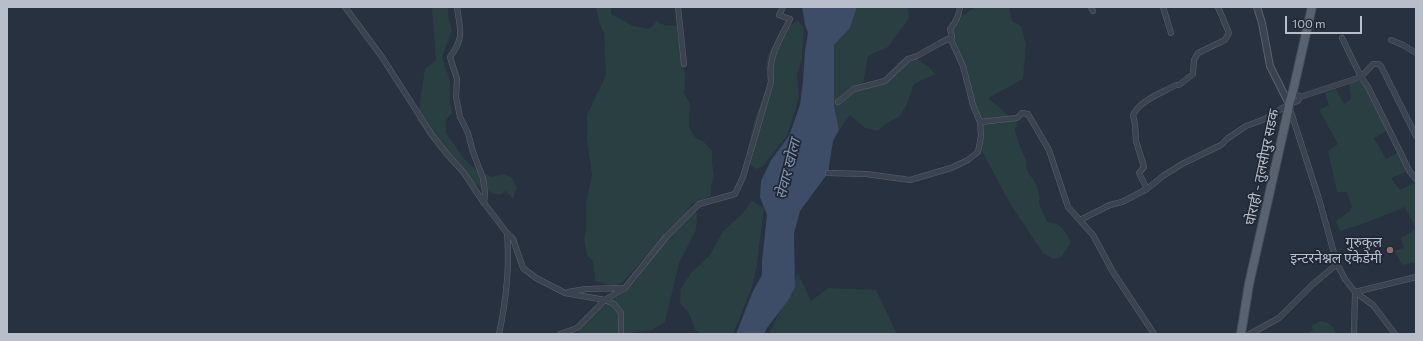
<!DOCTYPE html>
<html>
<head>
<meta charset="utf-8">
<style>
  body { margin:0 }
  #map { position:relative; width:1423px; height:341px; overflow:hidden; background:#273140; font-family:Commissioner,sans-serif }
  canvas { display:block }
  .frame { position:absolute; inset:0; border:8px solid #b8beca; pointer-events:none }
  .scale { position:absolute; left:1285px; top:16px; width:77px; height:18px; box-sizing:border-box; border:2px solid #b8beca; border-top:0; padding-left:5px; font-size:12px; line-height:14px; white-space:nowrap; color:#b8beca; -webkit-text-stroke:3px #202835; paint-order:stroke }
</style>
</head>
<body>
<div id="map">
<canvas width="1423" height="341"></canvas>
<div class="frame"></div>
<div class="scale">100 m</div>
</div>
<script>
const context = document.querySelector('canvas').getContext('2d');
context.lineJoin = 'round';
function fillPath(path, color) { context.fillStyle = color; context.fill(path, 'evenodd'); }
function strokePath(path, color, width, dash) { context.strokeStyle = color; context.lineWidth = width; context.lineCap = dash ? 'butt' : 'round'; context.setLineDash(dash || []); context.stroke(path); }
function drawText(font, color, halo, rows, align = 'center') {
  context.font = font + ' Commissioner,"Noto Sans Devanagari",sans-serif'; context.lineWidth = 3.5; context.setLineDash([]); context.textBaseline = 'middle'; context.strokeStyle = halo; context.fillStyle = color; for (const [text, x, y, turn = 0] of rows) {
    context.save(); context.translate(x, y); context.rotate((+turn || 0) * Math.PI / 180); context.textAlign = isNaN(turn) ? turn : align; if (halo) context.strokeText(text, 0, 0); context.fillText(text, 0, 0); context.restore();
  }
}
fillPath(new Path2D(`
  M 432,7 L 448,7 L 448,16 L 452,30 L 442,57 L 450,81 L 450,101 L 452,113 L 446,119 L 446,133 L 464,159 L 476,170 L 492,177 L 503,174 L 511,177 L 517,187 L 513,199 L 506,191 L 499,195 C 462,184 438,150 417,120 L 425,69 L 436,60 Z
  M 596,7 L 611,7 L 611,14 L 633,26 L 649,29 L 657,21 C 662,26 669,26 676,25 L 677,29 L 682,64 C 687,71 685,85 684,93 L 690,104 L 689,126 L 692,133 L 696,138 L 704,142 L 712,151 L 712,162 L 714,176 L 711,187 L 711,196 L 692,204 L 686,214 L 672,227 L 622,283 L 613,286 L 595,281 L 593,261 L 587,256 L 584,238 L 586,229 L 586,203 L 592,175 L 587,139 L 587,115 L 606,75 L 604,33 L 599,22 Z
  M 857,7 L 908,7 L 909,18 L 888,47 L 868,56 L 863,84 L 883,80 L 911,55 L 929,67 L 935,74 L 914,84 L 907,104 L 899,117 L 885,124 L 878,131 L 865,128 L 850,115 L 839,130 L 834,105 L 834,45 L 850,28 Z
  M 975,7 L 1009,7 L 1012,21 L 1021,26 L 1026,44 L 1023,79 L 988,98 L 1017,122 L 1017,126 L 1015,128 L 1015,130 L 1019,144 L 1027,162 L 1026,166 L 1029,174 L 1034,180 L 1037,186 L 1040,198 L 1039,203 L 1047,222 C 1050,223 1053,223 1057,224 C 1063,227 1068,236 1071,242 C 1069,248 1064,251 1062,257 L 1053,259 L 1043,253 L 1009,202 L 982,151 L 981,123 L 952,40 L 952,30 L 956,26 L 962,16 Z
  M 798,20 L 804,29 L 802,57 L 797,76 L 799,97 L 787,136 L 762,167 L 756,169 L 749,164 L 748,148 L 754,122 L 770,77 L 766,69 L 768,55 L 780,32 Z
  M 1359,81 L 1367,87 L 1388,130 L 1374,138 L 1386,159 L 1399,152 L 1408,171 L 1391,178 L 1400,190 L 1414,183 L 1416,185 L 1416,229 L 1405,207 L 1368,222 L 1340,231 L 1336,221 L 1350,211 L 1352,207 L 1347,192 L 1337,192 L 1328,151 L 1338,144 L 1319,110 L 1329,105 L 1325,93 L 1336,89 L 1344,104 L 1351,99 L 1349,84 Z
  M 752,201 L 764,208 L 757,265 L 752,287 L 733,334 L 700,334 L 695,329 L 689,313 L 680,303 L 681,288 L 691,273 L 710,255 L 723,231 L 740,216 Z
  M 693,212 L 697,213 L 696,230 L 679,263 L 665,322 L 652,330 L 622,334 L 578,334 C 582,315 615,301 628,289 C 638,280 646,266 654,255 C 666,240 679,226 693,212 Z
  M 1416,229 L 1416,262 L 1402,265 L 1395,251 L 1404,248 L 1401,238 Z
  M 798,273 L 811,301 L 828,288 L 876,290 L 897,334 L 769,334 Z
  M 1320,321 C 1329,322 1333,325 1336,334 L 1307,334 L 1313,330 L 1311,326 Z`), '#2a3f42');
fillPath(new Path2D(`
  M 802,7 L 857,7 L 850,28 L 834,45 L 834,105 L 839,130 L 833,141 L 828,173 L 800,211 L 794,233 L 795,287 L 789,299 L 767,328 L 764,334 L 736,334 L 753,291 L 762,275 L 762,261 L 767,215 L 760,197 L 761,181 L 771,160 L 789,136 L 800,105 L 803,81 L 805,51 L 808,33 L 805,25 Z`), '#3d4d68');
const minor = new Path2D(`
  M 345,7 L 382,57 L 432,135 L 447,154 L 464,173 L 484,203 L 507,233 L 513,239 L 523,268 L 536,278 L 565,293 L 605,300 L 614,304 L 621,313 L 621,334
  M 457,7 C 460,30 465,37 450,57 L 457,79 L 456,97 L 460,117 L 468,133 L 473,152 L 483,178 L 485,193 L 484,203
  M 678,7 L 684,64
  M 1091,7 L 1093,11
  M 1163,7 L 1171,33
  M 1342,38 L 1361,77 L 1373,64 L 1378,64 L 1381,66 L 1416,136
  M 1391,40 L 1403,45 L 1416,53
  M 1300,97 L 1361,77 L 1368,87 L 1410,172 L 1416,179
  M 838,102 L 854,89 L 885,81 L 908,59 L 917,56 L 940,43 L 952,37
  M 1290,109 L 1319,199 L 1337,264 L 1345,279 L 1355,292 L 1354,334
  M 980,122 L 1017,118 L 1022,113 L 1028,114 L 1049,150 L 1068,207 L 1093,235 L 1113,272 L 1154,334
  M 828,173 L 866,174 L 910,180 L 951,168 L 968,160 L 978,152 L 981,136 L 980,122 L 973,105 L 963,66 L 951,40 L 952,37 L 950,29 C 956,22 959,16 960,7
  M 1147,189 L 1139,173 L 1144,167 L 1136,141 L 1135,124 L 1133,115 C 1140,100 1162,93 1176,85 L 1179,85 L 1193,74 L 1194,60 L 1198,53 L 1225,40 L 1229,33 L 1218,7
  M 1080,220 L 1110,205 L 1122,202 L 1147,189 L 1163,176 L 1182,164 L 1221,145 L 1228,138 L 1246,126 L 1265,119 L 1289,104 L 1298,101 L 1300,97 L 1293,91
  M 568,292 L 586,289 L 624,288
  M 1355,292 L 1416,277
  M 1355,292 L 1373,305 L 1395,334
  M 499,334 C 506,301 510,267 507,233
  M 560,334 L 577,328 L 605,300 L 625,288 L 666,237 L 699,204 L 735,194 L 743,177 L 771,82 C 768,55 779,42 790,19 L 779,15 L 783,7
  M 1250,334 L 1279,318 L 1312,285 L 1337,264`);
const tertiary = new Path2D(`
  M 1257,7 L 1262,23 L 1270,66 L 1289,104`);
const primary = new Path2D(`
  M 1241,334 L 1249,284 L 1288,111 L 1289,104 L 1293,91 L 1312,7`);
strokePath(minor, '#59616d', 6);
strokePath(tertiary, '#59616d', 8);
strokePath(primary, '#454c59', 10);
strokePath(minor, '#3b4350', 5);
strokePath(tertiary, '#3b4350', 6);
strokePath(primary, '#596270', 8);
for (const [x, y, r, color] of [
  [1390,250,4,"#8d6e63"]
]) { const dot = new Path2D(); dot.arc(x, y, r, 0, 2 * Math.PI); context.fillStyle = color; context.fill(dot); strokePath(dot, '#202835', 1.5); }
drawText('14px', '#b8beca', '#202835', [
  ["घोराही - तुलसीपुर सडक",1262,167,-78]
]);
drawText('14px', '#b8beca', '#202835', [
  ["गुरुकुल",1382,242],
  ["इन्टरनेश्नल एकेडेमी",1382,258]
], 'right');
drawText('italic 15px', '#8093b1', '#202835', [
  ["सेवार खोला",788,169,-76]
]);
</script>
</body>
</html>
